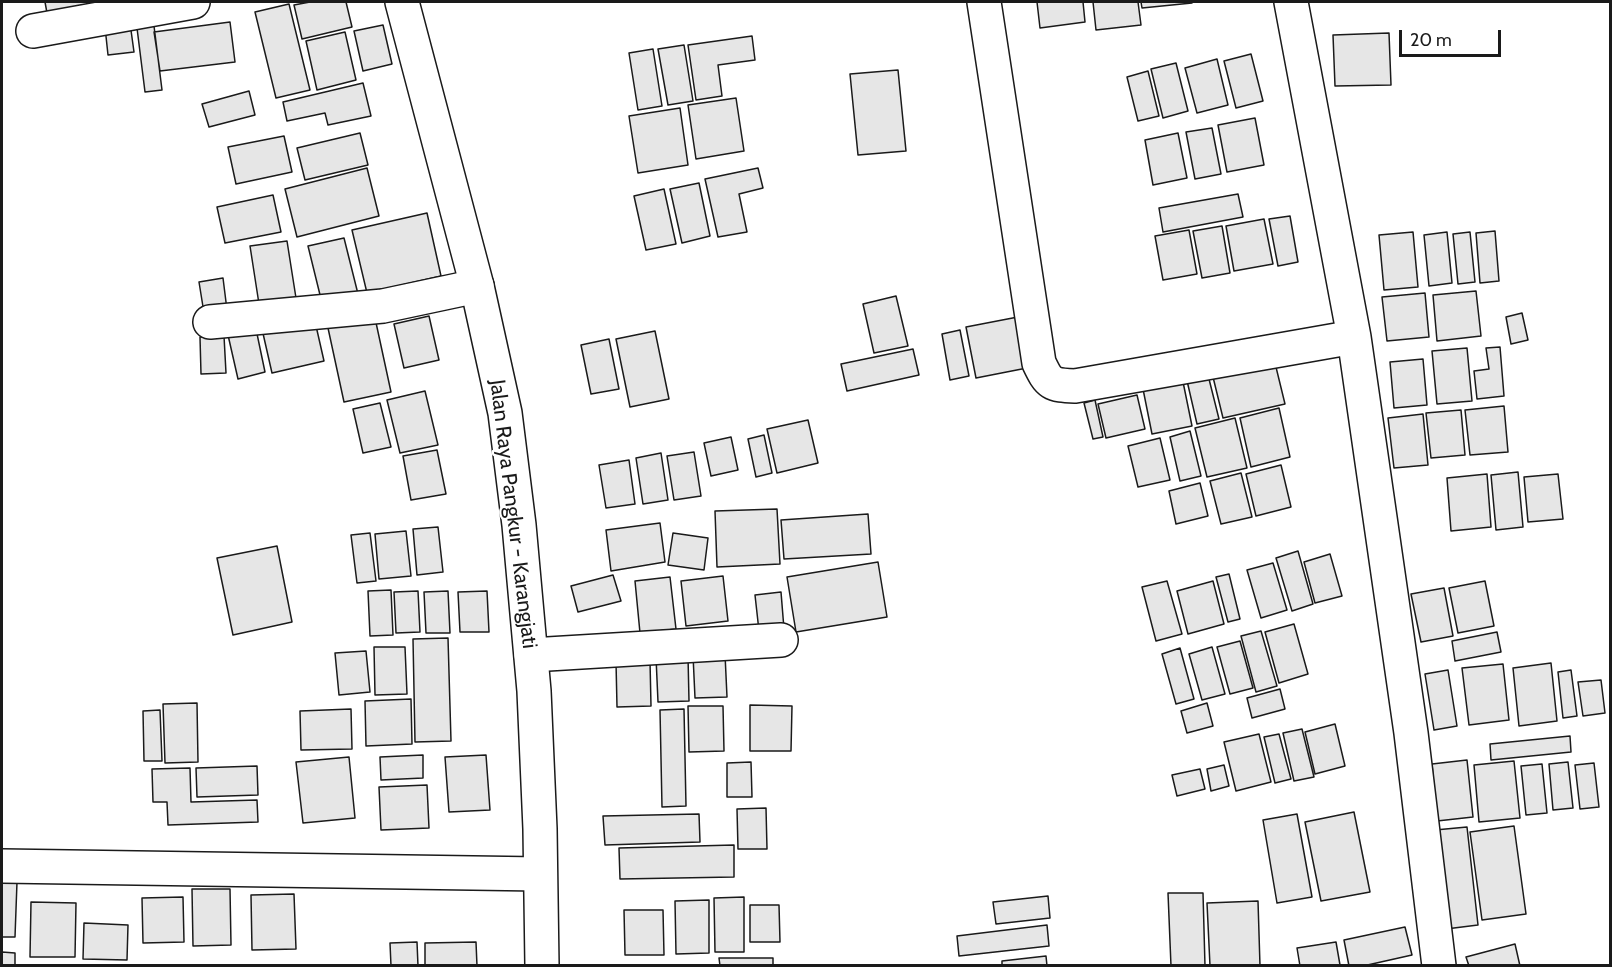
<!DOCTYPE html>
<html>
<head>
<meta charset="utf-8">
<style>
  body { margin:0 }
  #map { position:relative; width:1612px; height:967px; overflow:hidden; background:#fff; font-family:Cabin,sans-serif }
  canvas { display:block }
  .frame { position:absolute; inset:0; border:3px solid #1a1a1a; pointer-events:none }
  .scale { position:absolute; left:1399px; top:30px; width:102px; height:27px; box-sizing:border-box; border:3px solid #1a1a1a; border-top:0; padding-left:8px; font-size:18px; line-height:21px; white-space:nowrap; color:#1a1a1a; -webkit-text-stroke:4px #fff; paint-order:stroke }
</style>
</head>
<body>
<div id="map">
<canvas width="1612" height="967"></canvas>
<div class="frame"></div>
<div class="scale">20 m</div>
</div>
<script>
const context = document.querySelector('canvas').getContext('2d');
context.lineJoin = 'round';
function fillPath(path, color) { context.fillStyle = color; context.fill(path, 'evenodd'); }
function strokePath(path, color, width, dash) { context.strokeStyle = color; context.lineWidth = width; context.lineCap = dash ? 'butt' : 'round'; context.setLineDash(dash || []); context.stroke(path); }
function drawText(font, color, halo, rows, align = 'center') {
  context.font = font + ' Cabin,sans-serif'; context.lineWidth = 4.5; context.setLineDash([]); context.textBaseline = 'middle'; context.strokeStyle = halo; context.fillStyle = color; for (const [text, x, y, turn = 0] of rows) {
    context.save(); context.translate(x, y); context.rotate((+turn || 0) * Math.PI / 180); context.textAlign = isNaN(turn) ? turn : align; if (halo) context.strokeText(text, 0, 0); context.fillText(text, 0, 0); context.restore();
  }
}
const building = new Path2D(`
  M 45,2 L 90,2 L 91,4 L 47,13 Z
  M 310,2 L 346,2 L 352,27 L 302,39 L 294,5 Z
  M 1037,2 L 1083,2 L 1085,22 L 1040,28 Z
  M 1093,2 L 1138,2 L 1141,25 L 1096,30 Z
  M 1141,2 L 1192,2 L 1192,3 L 1142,8 Z
  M 289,4 L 310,90 L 276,98 L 255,12 Z
  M 230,22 L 235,62 L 160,71 L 154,32 Z
  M 130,23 L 134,52 L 108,55 L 105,27 Z
  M 383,25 L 392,64 L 363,71 L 354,31 Z
  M 154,26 L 162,90 L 145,92 L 137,28 Z
  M 345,32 L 356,80 L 317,90 L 306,41 Z
  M 1389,33 L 1391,85 L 1335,86 L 1333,35 Z
  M 752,36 L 755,60 L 718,65 L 722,96 L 696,100 L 688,45 Z
  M 684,45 L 693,101 L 668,105 L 658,49 Z
  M 653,49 L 662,106 L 638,110 L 629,53 Z
  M 1251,54 L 1263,101 L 1236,108 L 1224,61 Z
  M 1217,59 L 1228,105 L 1197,113 L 1185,68 Z
  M 1176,63 L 1188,111 L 1163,118 L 1151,69 Z
  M 898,70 L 906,151 L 858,155 L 850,74 Z
  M 1148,71 L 1159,116 L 1138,121 L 1127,77 Z
  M 363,83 L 371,116 L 328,125 L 325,113 L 287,121 L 283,102 Z
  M 249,91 L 255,115 L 209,127 L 202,104 Z
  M 736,98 L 744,151 L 696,159 L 688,105 Z
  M 680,108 L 688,165 L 638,173 L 629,116 Z
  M 1255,118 L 1264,165 L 1227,172 L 1218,125 Z
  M 1212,128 L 1221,174 L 1195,179 L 1186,132 Z
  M 360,133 L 368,165 L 305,180 L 297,148 Z
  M 1178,133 L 1187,178 L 1153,185 L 1145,140 Z
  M 284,136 L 292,172 L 236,184 L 228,147 Z
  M 367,168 L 379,216 L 297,237 L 285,189 Z
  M 758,168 L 763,188 L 739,194 L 747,232 L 718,237 L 705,179 Z
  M 699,183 L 710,236 L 682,243 L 670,189 Z
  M 664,189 L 676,244 L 646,250 L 634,196 Z
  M 1238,194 L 1243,217 L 1163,232 L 1159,208 Z
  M 273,195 L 281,232 L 225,243 L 217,207 Z
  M 427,213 L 441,276 L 367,293 L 352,230 Z
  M 1290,216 L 1298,262 L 1278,266 L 1269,219 Z
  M 1264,219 L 1273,264 L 1234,271 L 1226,226 Z
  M 1222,226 L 1230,273 L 1202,278 L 1193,231 Z
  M 1189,230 L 1197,274 L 1163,280 L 1155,236 Z
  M 1495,231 L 1499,281 L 1480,283 L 1476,233 Z
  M 1413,232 L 1418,287 L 1384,290 L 1379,235 Z
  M 1447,232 L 1452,283 L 1429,286 L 1424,235 Z
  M 1470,232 L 1475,282 L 1458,284 L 1453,234 Z
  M 344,238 L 358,294 L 322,303 L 308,246 Z
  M 287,241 L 296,298 L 259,304 L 250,246 Z
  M 223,278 L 227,310 L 204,313 L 199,282 Z
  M 1476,291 L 1481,336 L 1437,341 L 1433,295 Z
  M 1425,293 L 1429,337 L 1387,341 L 1382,297 Z
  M 896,296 L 908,346 L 874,353 L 863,304 Z
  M 1522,313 L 1528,340 L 1511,344 L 1506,317 Z
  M 429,316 L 439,360 L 404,368 L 394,324 Z
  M 1023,316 L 1032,367 L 976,378 L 966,327 Z
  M 314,317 L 324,361 L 272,373 L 262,329 Z
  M 375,318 L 391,392 L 344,402 L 328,328 Z
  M 256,329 L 265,372 L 238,379 L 228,335 Z
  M 960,330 L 969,376 L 950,380 L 942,334 Z
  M 655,331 L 669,399 L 630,407 L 616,339 Z
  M 224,336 L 226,373 L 201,374 L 200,337 Z
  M 609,339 L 619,389 L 591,394 L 581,345 Z
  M 1500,347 L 1504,396 L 1477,399 L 1474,371 L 1489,369 L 1486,348 Z
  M 1467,348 L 1472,401 L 1437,404 L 1432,351 Z
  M 913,349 L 919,375 L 847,391 L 841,364 Z
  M 1423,359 L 1427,405 L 1394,408 L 1390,362 Z
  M 1275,363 L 1285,404 L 1223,418 L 1213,377 Z
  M 1206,367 L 1219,419 L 1197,424 L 1185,372 Z
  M 1181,372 L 1192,426 L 1152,434 L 1141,379 Z
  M 425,391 L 438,445 L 400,453 L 387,400 Z
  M 1137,395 L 1145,429 L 1106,438 L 1098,404 Z
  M 1095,400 L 1103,437 L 1093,439 L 1084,403 Z
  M 380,403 L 391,447 L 363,453 L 353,409 Z
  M 1504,406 L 1508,452 L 1470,455 L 1465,410 Z
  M 1279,408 L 1290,457 L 1251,467 L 1240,418 Z
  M 1461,410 L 1465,455 L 1431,458 L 1426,413 Z
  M 1423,414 L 1428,465 L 1394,468 L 1388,418 Z
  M 1235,418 L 1247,468 L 1207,477 L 1195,428 Z
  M 808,420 L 818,463 L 777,473 L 767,429 Z
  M 1190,431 L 1201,476 L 1180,481 L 1170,437 Z
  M 764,435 L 772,473 L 756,477 L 748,439 Z
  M 731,437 L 738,470 L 711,476 L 704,443 Z
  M 1160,438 L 1170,480 L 1138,487 L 1128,446 Z
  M 437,450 L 446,494 L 411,500 L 403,456 Z
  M 694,452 L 701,496 L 674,500 L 667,456 Z
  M 661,453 L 668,500 L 643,504 L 636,458 Z
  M 629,460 L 635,504 L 606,508 L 599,465 Z
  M 1281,465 L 1291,507 L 1256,516 L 1246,474 Z
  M 1518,472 L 1523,527 L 1496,530 L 1491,475 Z
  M 1241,473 L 1252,517 L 1221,524 L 1210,481 Z
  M 1487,474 L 1491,527 L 1451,531 L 1447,478 Z
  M 1558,474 L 1563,519 L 1528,522 L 1524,477 Z
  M 1200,483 L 1208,516 L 1176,524 L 1169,491 Z
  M 777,509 L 780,564 L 717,567 L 715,511 Z
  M 868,514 L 871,554 L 784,559 L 781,520 Z
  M 660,523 L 665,562 L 611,571 L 606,530 Z
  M 438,527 L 443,572 L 417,575 L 413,529 Z
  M 406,531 L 411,576 L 379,579 L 375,534 Z
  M 370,533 L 376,581 L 357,583 L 351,535 Z
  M 673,533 L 708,538 L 704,570 L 668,565 Z
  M 277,546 L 292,622 L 233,635 L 217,558 Z
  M 1298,551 L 1313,604 L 1292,611 L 1276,558 Z
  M 1330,554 L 1342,596 L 1315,603 L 1304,562 Z
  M 878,562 L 887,617 L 796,632 L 787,577 Z
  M 1273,563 L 1287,610 L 1261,618 L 1247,570 Z
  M 1229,574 L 1240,619 L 1228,622 L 1216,577 Z
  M 613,575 L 621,601 L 578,612 L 571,586 Z
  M 723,576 L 728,621 L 686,626 L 681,581 Z
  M 670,577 L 676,629 L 640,633 L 635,581 Z
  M 1167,581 L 1182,634 L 1156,641 L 1142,587 Z
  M 1213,581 L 1224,624 L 1188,634 L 1177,591 Z
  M 1485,581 L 1494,626 L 1458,633 L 1449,588 Z
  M 1444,588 L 1453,636 L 1421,642 L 1411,594 Z
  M 391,590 L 393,635 L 370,636 L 368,591 Z
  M 418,591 L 420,632 L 396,633 L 394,592 Z
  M 448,591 L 450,633 L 426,633 L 424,592 Z
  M 487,591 L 489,632 L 460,632 L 458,592 Z
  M 781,592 L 784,629 L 759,631 L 755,595 Z
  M 1294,624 L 1308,674 L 1279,683 L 1265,632 Z
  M 1261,631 L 1277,686 L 1256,692 L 1241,636 Z
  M 1497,632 L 1501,652 L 1455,661 L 1452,641 Z
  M 448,638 L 451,741 L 415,742 L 413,639 Z
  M 1240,641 L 1253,688 L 1230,694 L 1217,647 Z
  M 374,647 L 405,647 L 407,694 L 375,695 Z
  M 1212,647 L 1225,694 L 1202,700 L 1189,654 Z
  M 1180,648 L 1194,699 L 1176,704 L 1162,654 Z
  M 366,651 L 370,692 L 339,695 L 335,653 Z
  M 725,654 L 727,697 L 695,698 L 693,655 Z
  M 688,656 L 689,701 L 658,702 L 656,657 Z
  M 650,661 L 651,706 L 617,707 L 616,662 Z
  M 1551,663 L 1557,721 L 1519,726 L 1513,668 Z
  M 1503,664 L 1509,720 L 1469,725 L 1462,668 Z
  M 1448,670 L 1457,726 L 1434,730 L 1425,674 Z
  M 1571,670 L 1577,716 L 1563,718 L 1558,672 Z
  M 1601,680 L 1605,713 L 1583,716 L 1578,682 Z
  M 1280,689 L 1285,709 L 1252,718 L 1247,698 Z
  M 411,699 L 412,744 L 366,746 L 365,701 Z
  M 197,703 L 198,762 L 165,763 L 163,704 Z
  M 1207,703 L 1213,726 L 1187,733 L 1181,711 Z
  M 750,705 L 792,706 L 791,751 L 750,751 Z
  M 688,706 L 723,706 L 724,751 L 689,752 Z
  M 351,709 L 352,749 L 301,750 L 300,711 Z
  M 684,709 L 686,806 L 662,807 L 660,710 Z
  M 160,710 L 162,761 L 144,761 L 143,711 Z
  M 1335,724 L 1345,766 L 1315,774 L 1305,732 Z
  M 1302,729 L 1314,777 L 1294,781 L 1283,733 Z
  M 1259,734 L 1271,782 L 1236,791 L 1224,742 Z
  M 1279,734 L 1291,779 L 1275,783 L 1264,737 Z
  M 1570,736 L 1571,752 L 1491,760 L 1490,744 Z
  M 423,755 L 423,778 L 381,780 L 380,757 Z
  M 486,755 L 490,810 L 449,812 L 445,757 Z
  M 349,757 L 355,818 L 303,823 L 296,762 Z
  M 1467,760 L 1473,817 L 1437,821 L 1432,764 Z
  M 1514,761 L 1520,818 L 1479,822 L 1474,765 Z
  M 751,762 L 752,797 L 727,797 L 727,763 Z
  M 1568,762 L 1573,808 L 1553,810 L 1549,764 Z
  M 1594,763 L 1599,807 L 1580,809 L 1575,765 Z
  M 1542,764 L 1547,813 L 1526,815 L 1521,766 Z
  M 1224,765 L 1229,786 L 1211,791 L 1207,769 Z
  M 257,766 L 258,795 L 197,797 L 196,768 Z
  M 190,768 L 191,802 L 257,800 L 258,822 L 168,825 L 167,802 L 153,802 L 152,769 Z
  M 1200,769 L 1205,789 L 1177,796 L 1172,775 Z
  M 427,785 L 429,828 L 381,830 L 379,787 Z
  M 766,808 L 767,849 L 738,849 L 737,809 Z
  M 1354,812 L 1370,892 L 1321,901 L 1305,822 Z
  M 699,814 L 700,842 L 605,845 L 603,816 Z
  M 1297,814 L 1312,897 L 1277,903 L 1263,820 Z
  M 1514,826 L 1526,914 L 1482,920 L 1470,832 Z
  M 1467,827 L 1478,925 L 1446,929 L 1435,830 Z
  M 734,845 L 734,877 L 620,879 L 619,848 Z
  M 2,881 L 17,882 L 15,937 L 2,937 Z
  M 192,889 L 230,889 L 231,945 L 193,946 Z
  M 1168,893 L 1203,893 L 1205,966 L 1171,966 Z
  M 294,894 L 296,949 L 252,950 L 251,895 Z
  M 1048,896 L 1050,918 L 996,924 L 993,902 Z
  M 183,897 L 184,942 L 143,943 L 142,898 Z
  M 744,897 L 744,952 L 715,952 L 714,898 Z
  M 709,900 L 709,953 L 676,954 L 675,901 Z
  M 1258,901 L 1260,966 L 1210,966 L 1207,903 Z
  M 31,902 L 76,903 L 75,957 L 30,957 Z
  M 750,905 L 779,905 L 780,942 L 750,942 Z
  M 624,910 L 663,910 L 664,955 L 625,955 Z
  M 84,923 L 128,925 L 127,960 L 83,959 Z
  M 1047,925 L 1049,946 L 959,956 L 957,936 Z
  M 1405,927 L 1412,955 L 1363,966 L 1349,966 L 1344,940 Z
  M 417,942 L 418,966 L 391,966 L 390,943 Z
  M 476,942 L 477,966 L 425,966 L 425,943 Z
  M 1336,942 L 1340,965 L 1300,966 L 1297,948 Z
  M 1515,944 L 1520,966 L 1469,966 L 1466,957 Z
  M 2,952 L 15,953 L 15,966 L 2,966 Z
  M 1046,956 L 1047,966 L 1002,966 L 1002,961 Z
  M 719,958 L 773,958 L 773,966 L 720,966 Z`);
fillPath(building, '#e6e6e6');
strokePath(building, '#1a1a1a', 1.5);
const minor = new Path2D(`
  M 984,2 L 1039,363 C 1049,384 1051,385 1075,386 L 1354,337
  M 1291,2 L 1354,337 L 1411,733 L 1439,966
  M 33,31 L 193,2
  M 210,322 L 383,306 L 477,286
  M 531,655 L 781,640
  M 2,866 L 540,874`);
const major = new Path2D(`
  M 402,2 L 477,286 L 505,413 L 519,525 L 534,691 L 540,829 L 542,966`);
strokePath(minor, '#1a1a1a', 36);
strokePath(major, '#1a1a1a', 36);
strokePath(minor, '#fff', 33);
strokePath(major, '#fff', 33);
drawText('21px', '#1a1a1a', '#fff', [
  ["Jalan Raya Pangkur - Karangjati",513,514,83]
]);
</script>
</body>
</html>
